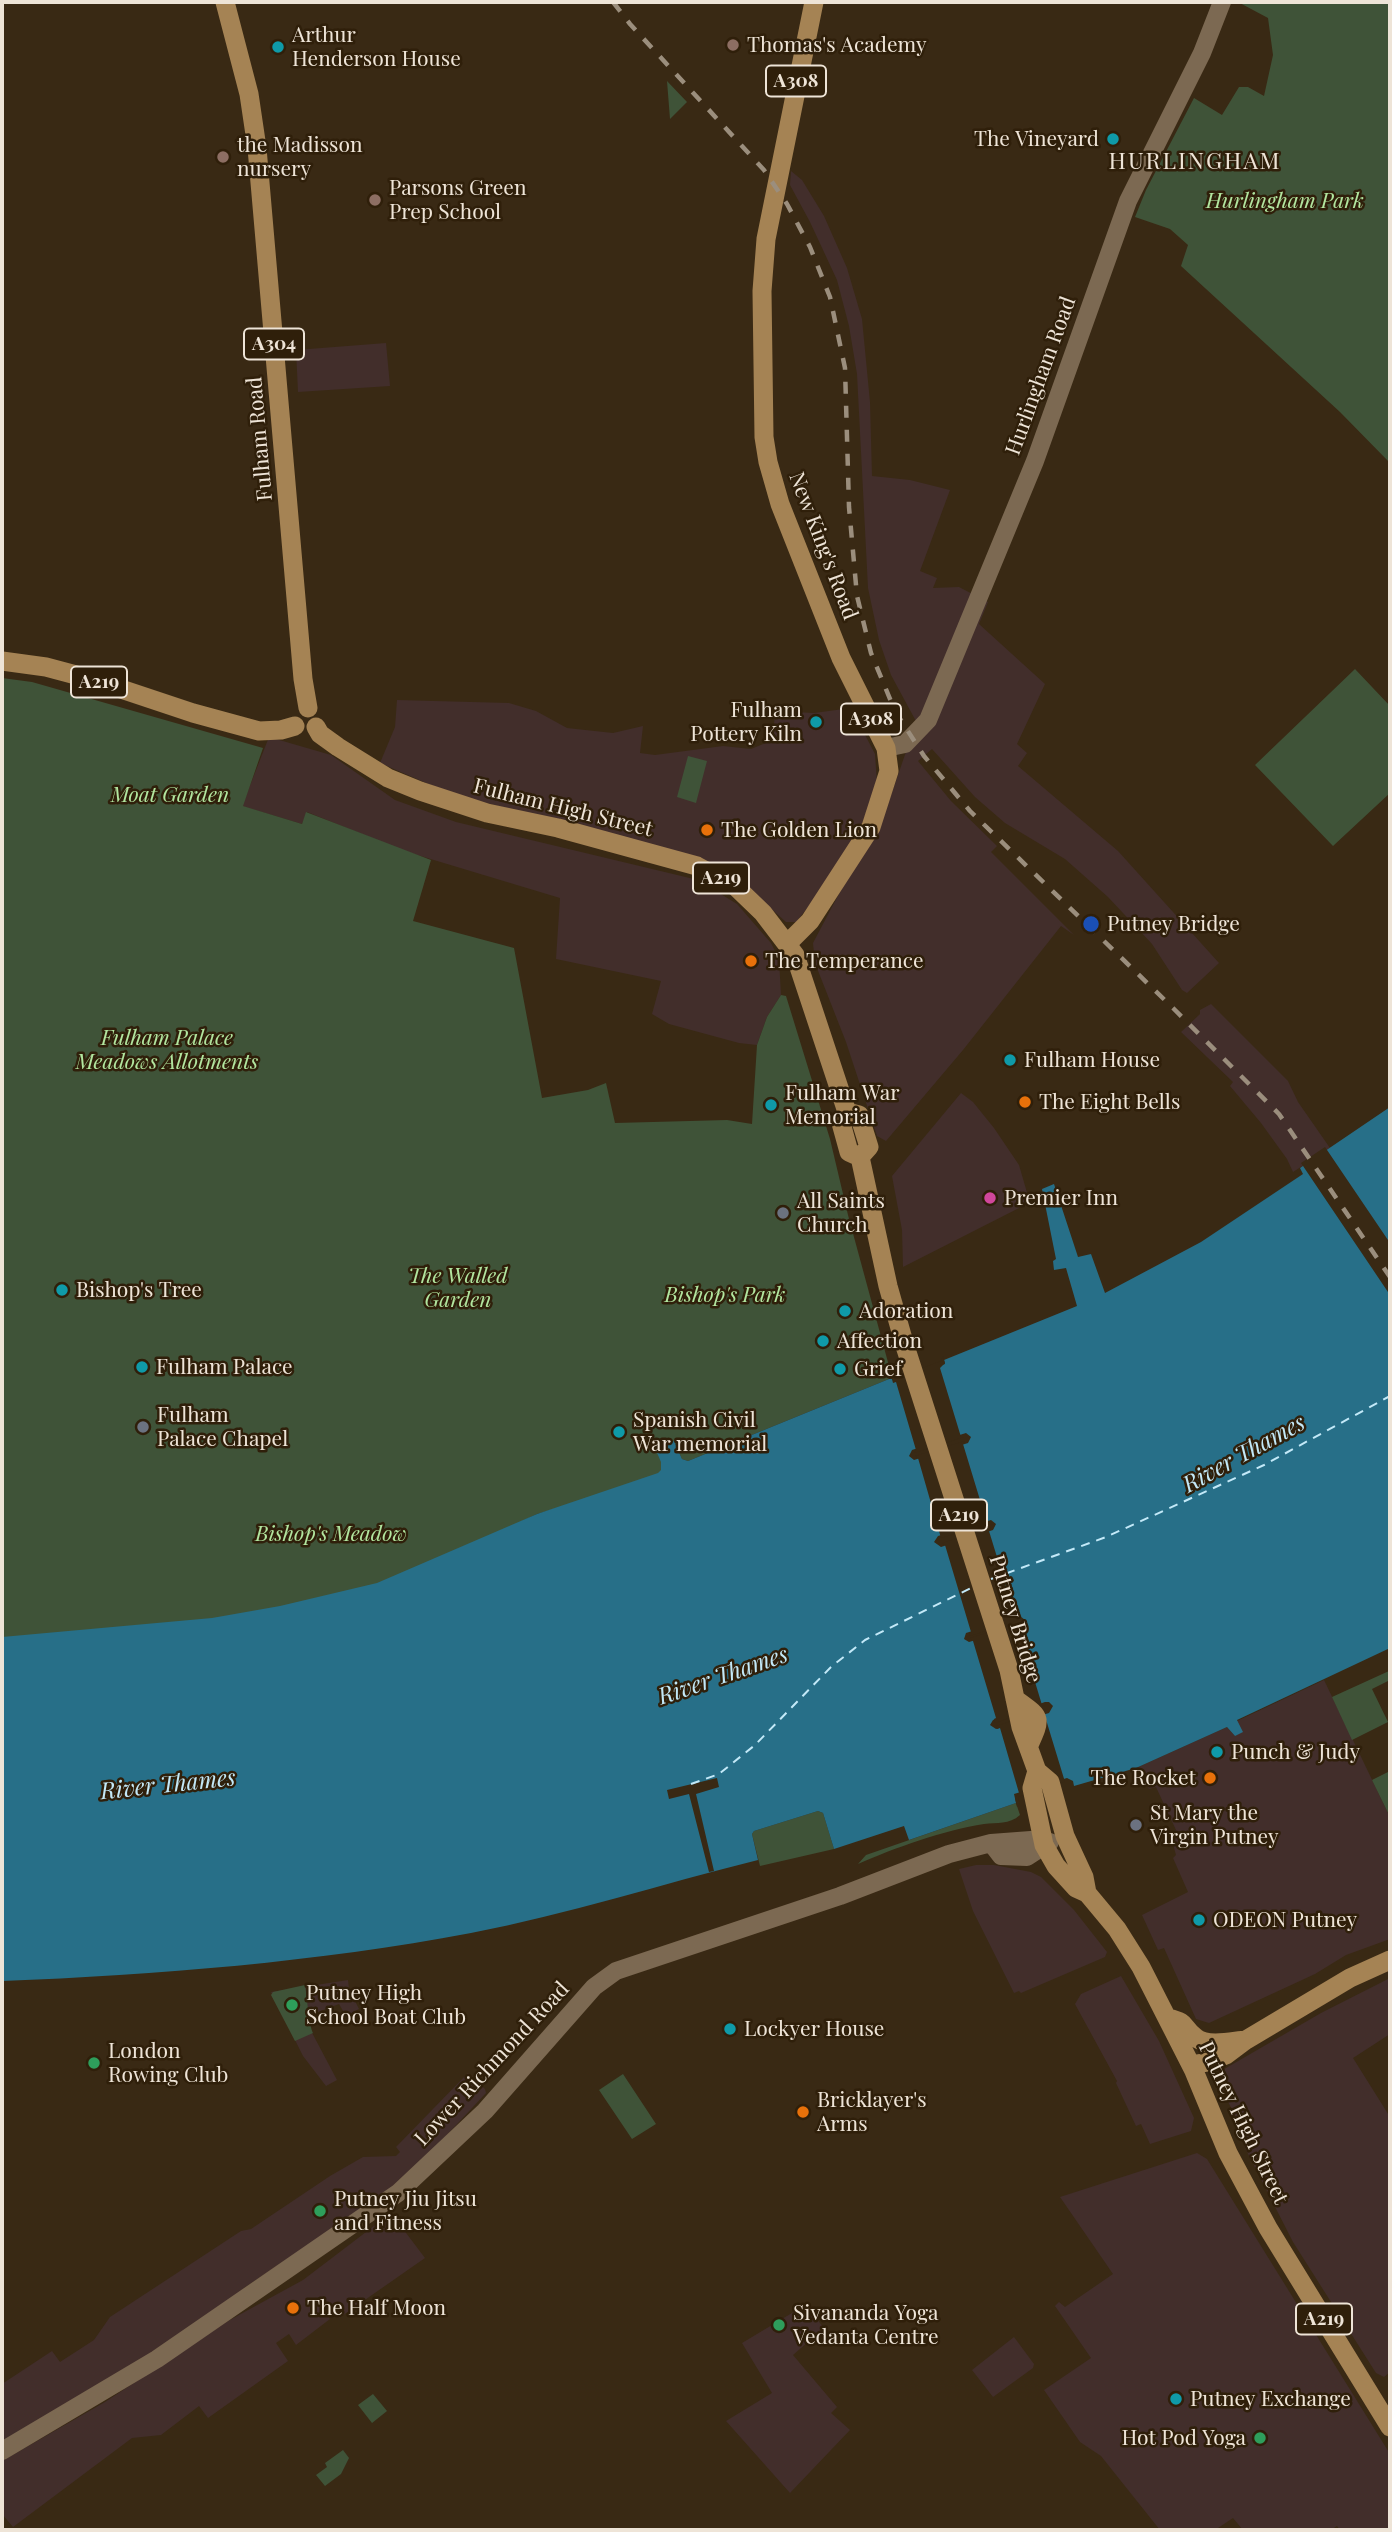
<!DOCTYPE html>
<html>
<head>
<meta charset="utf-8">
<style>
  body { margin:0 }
  #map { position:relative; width:1392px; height:2532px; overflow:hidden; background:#392914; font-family:"Playfair Display",serif }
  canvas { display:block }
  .frame { position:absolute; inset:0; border:4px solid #eee4d7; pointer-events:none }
</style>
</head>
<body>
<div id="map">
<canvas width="1392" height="2532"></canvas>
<div class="frame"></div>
</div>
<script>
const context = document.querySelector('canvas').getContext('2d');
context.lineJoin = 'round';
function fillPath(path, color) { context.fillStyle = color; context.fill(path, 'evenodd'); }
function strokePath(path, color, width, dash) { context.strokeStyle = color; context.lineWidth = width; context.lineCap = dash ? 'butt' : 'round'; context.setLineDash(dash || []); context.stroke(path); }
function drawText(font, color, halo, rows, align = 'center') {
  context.font = font + ' "Playfair Display",serif'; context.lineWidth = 5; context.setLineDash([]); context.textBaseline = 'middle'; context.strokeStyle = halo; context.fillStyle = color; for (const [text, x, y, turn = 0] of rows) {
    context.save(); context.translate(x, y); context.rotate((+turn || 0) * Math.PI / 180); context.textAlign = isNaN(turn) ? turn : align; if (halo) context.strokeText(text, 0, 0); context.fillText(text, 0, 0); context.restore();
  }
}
fillPath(new Path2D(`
  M 791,171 L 802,180 L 824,216 L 847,268 L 862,319 L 870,402 L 872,476 L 910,480 L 950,490 L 920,571 L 937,578 L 933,588 L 959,587 L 988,602 L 979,624 L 1045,684 L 1017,744 L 1027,753 L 1018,766 L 1118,851 L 1219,963 L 1187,993 L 1182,990 L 1152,944 L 1108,897 L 1065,859 L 1005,823 L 975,797 L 932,749 L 918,761 L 951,801 L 997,846 L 991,852 L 1074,935 L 1061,926 L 963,1050 L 886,1141 L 877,1136 L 846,1042 L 815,963 L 813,943 L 891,795 L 907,749 L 924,736 L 891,675 L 879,640 L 868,588 L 857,374 L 849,326 L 837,280 L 810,222 L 790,185 Z
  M 386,343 L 390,386 L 298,392 L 296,350 Z
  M 397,700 L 509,703 L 536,711 L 567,728 L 613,733 L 643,726 L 640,753 L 655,755 L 723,746 L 751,749 L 773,740 L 775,711 L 814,713 L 851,708 L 875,754 L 877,783 L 858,836 L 822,890 L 796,922 L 786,922 L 758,897 L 700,860 L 449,793 L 380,763 L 395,727 Z
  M 269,737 L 331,755 L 395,800 L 456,822 L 698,880 L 737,904 L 771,943 L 779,959 L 781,995 L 767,1017 L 757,1045 L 739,1043 L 669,1024 L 652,1014 L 661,981 L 556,959 L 560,898 L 404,851 L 307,812 L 302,824 L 242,806 Z
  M 1211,1004 L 1288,1081 L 1298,1102 L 1330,1148 L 1293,1172 L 1287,1159 L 1261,1123 L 1230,1086 L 1233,1082 L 1181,1032 L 1200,1014 L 1200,1010 Z
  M 961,1093 L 973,1102 L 994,1128 L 1019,1165 L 1028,1196 L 1023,1206 L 903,1267 L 902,1230 L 892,1176 Z
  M 1324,1680 L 1390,1817 L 1390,1939 L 1346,1955 L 1315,1974 L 1209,2023 L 1196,2019 L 1164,1948 L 1158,1950 L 1142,1915 L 1188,1892 L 1173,1858 L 1176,1855 L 1170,1833 L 1176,1830 L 1156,1787 L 1149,1789 L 1136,1768 L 1227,1727 L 1235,1736 L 1237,1721 Z
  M 976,1865 L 994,1865 L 1031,1872 L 1041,1877 L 1074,1910 L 1107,1952 L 1105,1957 L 1021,1993 L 1019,1991 L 1014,1993 L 973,1911 L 959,1869 Z
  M 1121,1976 L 1159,2041 L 1194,2118 L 1191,2131 L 1150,2144 L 1141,2124 L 1136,2126 L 1116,2083 L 1117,2081 L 1075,2004 L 1081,1994 Z
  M 1390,1978 L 1390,2034 L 1353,2058 L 1390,2117 L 1390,2372 L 1384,2377 L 1376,2373 L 1293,2242 L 1244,2146 L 1249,2142 L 1214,2075 L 1321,2013 Z
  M 348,1980 L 349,1989 L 359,2009 L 346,2016 L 339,2004 L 310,2015 L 309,2027 L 337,2080 L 326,2086 L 303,2056 L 271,1992 Z
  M 468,2073 L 485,2089 L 486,2093 L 404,2181 L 244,2288 L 240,2295 L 138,2363 L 2,2443 L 2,2384 L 52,2351 L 60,2362 L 94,2340 L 110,2317 L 241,2231 L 251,2229 L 330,2176 L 363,2157 L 396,2156 L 400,2152 L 396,2147 Z
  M 1197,2153 L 1207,2159 L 1390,2454 L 1390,2530 L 1340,2530 L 1337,2526 L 1331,2530 L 1243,2530 L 1233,2518 L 1215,2530 L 1160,2530 L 1101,2456 L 1080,2442 L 1044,2390 L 1091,2358 L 1055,2306 L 1059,2302 L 1065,2307 L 1113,2274 L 1060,2197 Z
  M 391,2213 L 425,2258 L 339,2318 L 332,2307 L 325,2311 L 330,2319 L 296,2345 L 289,2334 L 276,2343 L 288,2361 L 208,2418 L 199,2406 L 161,2435 L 132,2438 L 13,2527 L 2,2514 L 2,2461 L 105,2402 L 228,2321 L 303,2280 Z
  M 802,2307 L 807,2307 L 824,2328 L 793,2355 L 837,2407 L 831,2413 L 850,2430 L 790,2493 L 726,2421 L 772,2393 L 742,2343 Z
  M 1014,2337 L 1034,2364 L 1033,2368 L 993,2397 L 972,2370 Z`), '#422e2b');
fillPath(new Path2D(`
  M 1238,2 L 1390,2 L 1390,463 L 1340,412 L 1181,266 L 1188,245 L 1170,229 L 1135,217 L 1146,190 L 1194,98 L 1222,115 L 1239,87 L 1248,87 L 1264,96 L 1273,55 L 1268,18 Z
  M 667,81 L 687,102 L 670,119 Z
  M 1355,669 L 1390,706 L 1390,793 L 1333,846 L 1255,765 Z
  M 2,678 L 32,682 L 263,748 L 243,806 L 302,824 L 306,812 L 431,860 L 413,921 L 514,948 L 542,1098 L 588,1090 L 606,1083 L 615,1123 L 727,1120 L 752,1124 L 757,1045 L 767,1017 L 781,995 L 786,996 L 830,1139 L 848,1215 L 889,1366 L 885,1368 L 889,1379 L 688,1461 L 682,1459 L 674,1441 L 664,1477 L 537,1514 L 342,1607 L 2,1644 Z
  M 688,756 L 707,761 L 696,803 L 677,797 Z
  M 1389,1671 L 1390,1680 L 1372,1689 L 1388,1722 L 1352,1740 L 1332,1697 Z
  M 1390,1771 L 1390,1817 L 1372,1780 Z
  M 1016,1803 L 1020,1815 C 1009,1825 997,1822 984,1824 C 945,1830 894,1848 858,1864 L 866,1855 Z
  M 818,1811 L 823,1813 L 834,1849 L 760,1866 L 752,1834 L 754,1831 Z
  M 305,1985 C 307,1997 309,2025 313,2033 L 295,2041 L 271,1995 L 273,1992 Z
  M 623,2074 L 656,2124 L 632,2139 L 599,2090 Z
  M 373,2394 L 387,2411 L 372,2423 L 358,2405 Z
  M 343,2450 L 349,2458 L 341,2474 L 325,2486 L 316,2475 L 327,2467 L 325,2463 Z`), '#3f5338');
fillPath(new Path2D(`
  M 1390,1107 L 1390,1648 L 1237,1720 L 1243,1732 L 1235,1736 L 1227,1727 L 1136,1768 L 1074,1786 L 1073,1781 L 1067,1778 L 1014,1794 L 1016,1803 L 909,1840 L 904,1826 L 834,1849 L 823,1813 L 818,1811 L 754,1831 L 752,1834 L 758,1860 C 662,1884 568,1914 471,1933 C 317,1962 158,1975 2,1981 L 2,1637 L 212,1618 L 280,1606 L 377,1583 L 537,1514 L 658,1473 L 661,1470 L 661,1462 L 655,1448 L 674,1441 L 682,1459 L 688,1461 L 889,1379 L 892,1379 L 894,1382 L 945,1364 L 944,1360 L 1077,1306 L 1066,1268 L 1054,1270 L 1053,1261 L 1056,1259 L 1042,1189 L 1054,1184 L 1078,1257 L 1091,1254 L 1105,1293 L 1201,1242 L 1303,1174 L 1300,1168 ZM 966,1433 L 971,1437 L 968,1443 L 914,1460 L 909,1456 L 912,1450 ZM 991,1520 L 996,1524 L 993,1530 L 941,1547 L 934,1542 L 938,1536 ZM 1020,1616 L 1025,1620 L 1023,1626 L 969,1642 L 964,1639 L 966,1633 ZM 1045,1702 L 1049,1702 L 1053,1706 L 1049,1713 L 996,1729 L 990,1725 L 993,1720 Z`), '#276f88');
fillPath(new Path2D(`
  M 1325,1147 L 1390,1243 L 1390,1295 L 1301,1163 Z
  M 943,1356 L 945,1363 L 940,1368 L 961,1437 L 964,1437 L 914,1453 L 916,1450 L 896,1382 L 893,1383 L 892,1379 L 889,1379 L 888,1376 L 893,1375 L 896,1378 L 941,1361 Z
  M 965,1441 L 963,1444 L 987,1523 L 990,1524 L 941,1538 L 918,1458 L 915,1456 Z
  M 991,1527 L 989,1531 L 1016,1619 L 1019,1620 L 970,1636 L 969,1633 L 971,1632 L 945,1545 L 942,1543 Z
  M 1020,1623 L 1018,1626 L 1042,1705 L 1045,1706 L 995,1723 L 994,1719 L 996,1718 L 973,1641 L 970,1638 Z
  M 1046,1710 L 1044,1713 L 1065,1782 L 1018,1797 L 1020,1804 L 1017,1807 L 1015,1798 L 1019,1793 L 1000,1728 L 997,1729 L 996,1726 Z
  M 717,1778 L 719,1787 L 696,1794 L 714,1871 L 709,1872 L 689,1794 L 669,1799 L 667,1790 Z`), '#392914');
strokePath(new Path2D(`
  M 991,1579 L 1106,1537 L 1264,1465 L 1390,1396
  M 691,1784 L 719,1774 L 755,1745 L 831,1667 L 865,1640 L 973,1587`), '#c3e9f8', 2, [9, 7]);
strokePath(new Path2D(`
  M 886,748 L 905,744 L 928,720 L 1035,461 L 1128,201 L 1202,53 L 1222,2
  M 991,1843 L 1001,1856 L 1027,1857 L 1050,1842
  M 2,2451 L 157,2359 L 398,2193 L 485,2111 L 594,1987 L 616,1971 L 840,1896 L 949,1854 L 991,1843 L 1031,1840 L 1044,1845`), '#7c6952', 18);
strokePath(new Path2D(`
  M 225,2 L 249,94 L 257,148 L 303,679 L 308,708
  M 2,661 L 46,667 L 91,679 L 193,713 L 259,731 L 281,730 L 295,726
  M 316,727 L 320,734 L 338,747 L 388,778 L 420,791 L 487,813 L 558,828 L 697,866 L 736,887 L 763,913 L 795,955 L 847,1112 L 841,1123 L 849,1152 L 860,1157
  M 788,943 L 810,921 L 871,827 L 889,771 L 886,748 L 841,658 L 780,504 L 768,462 L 764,437 L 762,291 L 766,239 L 814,2
  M 847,1112 L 859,1115 L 869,1147 L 860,1157
  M 860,1157 L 888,1286 L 905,1346 L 1009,1670 L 1021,1727 L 1037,1771 L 1050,1782 L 1065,1836 L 1084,1877 L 1087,1893 L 1117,1929 L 1141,1967 L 1194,2071 L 1228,2153 L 1268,2228 L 1390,2427
  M 1015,1699 C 1041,1718 1042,1716 1029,1745
  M 1037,1771 L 1032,1788 L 1044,1845 L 1056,1866 L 1076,1888 L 1087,1893
  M 1168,2018 C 1189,2023 1181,2026 1195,2037 C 1206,2048 1232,2041 1246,2040
  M 1191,2065 L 1208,2062 L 1226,2055 L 1246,2040 L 1350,1978 L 1390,1960`), '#a58354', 19);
strokePath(new Path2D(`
  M 613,2 L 630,24 L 764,170 L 787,204 L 810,247 L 830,297 L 845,368 L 849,507 L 857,596 L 871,653 L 895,711 L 924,756 L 970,811 L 1173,1008 L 1279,1114 L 1390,1277`), '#9b8e7d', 4.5, [12, 12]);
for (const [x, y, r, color] of [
  [733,45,7,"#8d6e63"],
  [278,47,7,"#0f9aa8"],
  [1113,139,7,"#0f9aa8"],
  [223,157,7,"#8d6e63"],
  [375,200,7,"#8d6e63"],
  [816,722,7,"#0f9aa8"],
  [707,830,7,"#e8710a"],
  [1091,924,9,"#1a4fb4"],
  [751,961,7,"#e8710a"],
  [1010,1060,7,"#0f9aa8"],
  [1025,1102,7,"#e8710a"],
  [771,1105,7,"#0f9aa8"],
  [990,1198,7,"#d1479c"],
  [783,1213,7,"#6b7280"],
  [62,1290,7,"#0f9aa8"],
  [845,1311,7,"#0f9aa8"],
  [823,1341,7,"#0f9aa8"],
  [142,1367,7,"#0f9aa8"],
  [840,1369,7,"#0f9aa8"],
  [143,1427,7,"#6b7280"],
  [619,1432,7,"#0f9aa8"],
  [1217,1752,7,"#0f9aa8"],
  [1210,1778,7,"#e8710a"],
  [1136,1825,7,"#6b7280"],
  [1199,1920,7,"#0f9aa8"],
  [292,2005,7,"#2e9e5b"],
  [730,2029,7,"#0f9aa8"],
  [94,2063,7,"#2e9e5b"],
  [803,2112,7,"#e8710a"],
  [320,2211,7,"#2e9e5b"],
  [293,2308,7,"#e8710a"],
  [779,2325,7,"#2e9e5b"],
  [1176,2399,7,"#0f9aa8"],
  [1260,2438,7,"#2e9e5b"]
]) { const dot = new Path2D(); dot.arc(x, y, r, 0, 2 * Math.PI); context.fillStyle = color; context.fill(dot); strokePath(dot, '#2f1f0a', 2.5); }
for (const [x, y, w] of [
  [796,81,60],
  [274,344,60],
  [99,682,56],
  [871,719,60],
  [721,878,56],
  [959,1515,56],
  [1324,2319,56]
]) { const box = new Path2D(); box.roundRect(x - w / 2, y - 15.5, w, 31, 5); context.fillStyle = '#2f1f0a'; context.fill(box); strokePath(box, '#eee4d7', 2); }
drawText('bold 19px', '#eee4d7', null, [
  ["A308",796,81],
  ["A304",274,344],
  ["A219",99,682],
  ["A308",871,719],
  ["A219",721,878],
  ["A219",959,1515],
  ["A219",1324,2319]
]);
drawText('21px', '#eee4d7', '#2f1f0a', [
  ["Arthur",292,35],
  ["Henderson House",292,59],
  ["Thomas's Academy",747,45],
  ["The Vineyard",1099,139,"right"],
  ["the Madisson",237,145],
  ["nursery",237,169],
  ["Parsons Green",389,188],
  ["Prep School",389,212],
  ["Fulham",802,710,"right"],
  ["Pottery Kiln",802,734,"right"],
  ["The Golden Lion",721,830],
  ["Putney Bridge",1107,924],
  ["The Temperance",765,961],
  ["Fulham House",1024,1060],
  ["Fulham War",785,1093],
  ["Memorial",785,1117],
  ["The Eight Bells",1039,1102],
  ["Premier Inn",1004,1198],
  ["All Saints",797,1201],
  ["Church",797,1225],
  ["Bishop's Tree",76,1290],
  ["Adoration",859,1311],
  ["Affection",837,1341],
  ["Fulham Palace",156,1367],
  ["Grief",854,1369],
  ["Fulham",157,1415],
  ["Palace Chapel",157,1439],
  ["Spanish Civil",633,1420],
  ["War memorial",633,1444],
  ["Punch & Judy",1231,1752],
  ["The Rocket",1196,1778,"right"],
  ["St Mary the",1150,1813],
  ["Virgin Putney",1150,1837],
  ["ODEON Putney",1213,1920],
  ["Putney High",306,1993],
  ["School Boat Club",306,2017],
  ["Lockyer House",744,2029],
  ["London",108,2051],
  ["Rowing Club",108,2075],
  ["Bricklayer's",817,2100],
  ["Arms",817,2124],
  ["Putney Jiu Jitsu",334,2199],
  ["and Fitness",334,2223],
  ["The Half Moon",307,2308],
  ["Sivananda Yoga",793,2313],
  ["Vedanta Centre",793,2337],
  ["Putney Exchange",1190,2399],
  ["Hot Pod Yoga",1246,2438,"right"]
], 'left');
drawText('italic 21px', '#b2e69f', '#2f1f0a', [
  ["Hurlingham Park",1285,201],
  ["Moat Garden",170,795],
  ["Fulham Palace",167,1038],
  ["Meadows Allotments",167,1062],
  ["The Walled",458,1276],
  ["Garden",458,1300],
  ["Bishop's Park",725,1295],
  ["Bishop's Meadow",331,1534]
]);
drawText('21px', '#eee4d7', '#2f1f0a', [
  ["Hurlingham Road",1041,376,-70],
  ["Fulham Road",260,439,-95],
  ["New King's Road",823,546,69],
  ["Fulham High Street",563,808,14],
  ["Putney Bridge",1015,1619,73],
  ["Lower Richmond Road",492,2064,-47],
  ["Putney High Street",1243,2123,64]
]);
context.letterSpacing = '2px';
drawText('23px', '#eee4d7', '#2f1f0a', [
  ["HURLINGHAM",1195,162]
]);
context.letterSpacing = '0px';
drawText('italic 23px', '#c3e9f8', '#2f1f0a', [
  ["River Thames",1244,1454,-29],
  ["River Thames",723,1676,-19],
  ["River Thames",168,1785,-6]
]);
</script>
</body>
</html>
